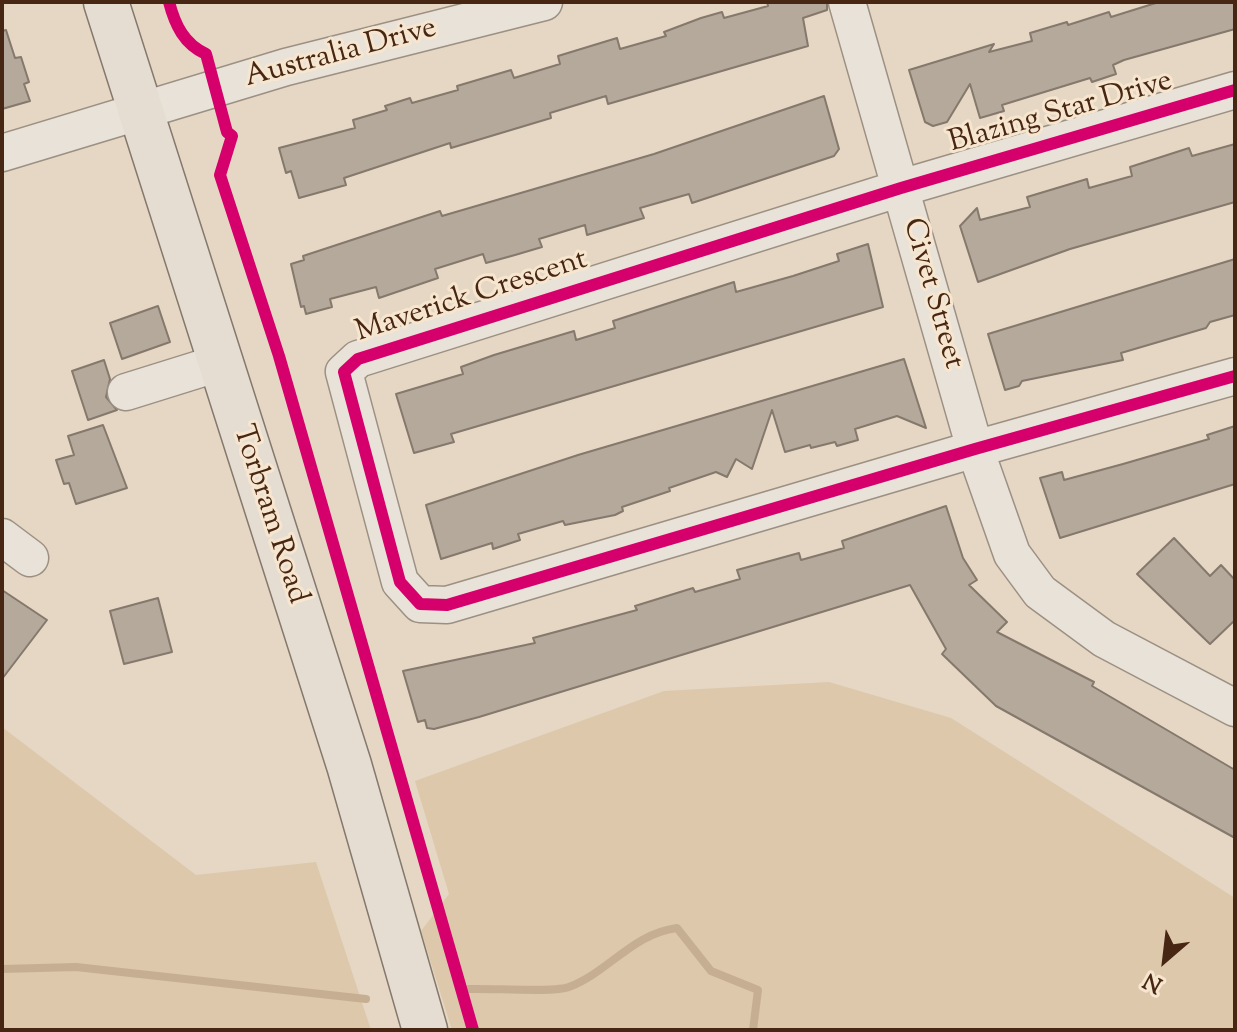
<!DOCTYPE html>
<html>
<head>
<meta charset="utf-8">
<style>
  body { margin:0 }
  #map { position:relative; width:1237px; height:1032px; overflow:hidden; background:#e5d7c3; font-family:"Sorts Mill Goudy",serif }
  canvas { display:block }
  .frame { position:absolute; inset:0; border:4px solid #472613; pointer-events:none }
  .north { position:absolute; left:1125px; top:920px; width:80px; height:80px; -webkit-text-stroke:6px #f7e6cf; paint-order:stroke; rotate:208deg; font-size:22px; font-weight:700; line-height:32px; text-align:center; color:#472613 }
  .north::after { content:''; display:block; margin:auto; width:28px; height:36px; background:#472613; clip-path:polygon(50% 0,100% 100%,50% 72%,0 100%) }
</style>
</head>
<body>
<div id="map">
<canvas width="1237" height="1032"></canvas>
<div class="frame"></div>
<div class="north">N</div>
</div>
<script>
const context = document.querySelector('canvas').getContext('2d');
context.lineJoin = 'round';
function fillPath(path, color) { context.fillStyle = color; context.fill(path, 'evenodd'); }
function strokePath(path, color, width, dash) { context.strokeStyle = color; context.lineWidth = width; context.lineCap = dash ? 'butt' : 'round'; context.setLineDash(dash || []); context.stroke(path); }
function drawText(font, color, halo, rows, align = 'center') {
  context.font = font + ' "Sorts Mill Goudy",serif'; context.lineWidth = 6; context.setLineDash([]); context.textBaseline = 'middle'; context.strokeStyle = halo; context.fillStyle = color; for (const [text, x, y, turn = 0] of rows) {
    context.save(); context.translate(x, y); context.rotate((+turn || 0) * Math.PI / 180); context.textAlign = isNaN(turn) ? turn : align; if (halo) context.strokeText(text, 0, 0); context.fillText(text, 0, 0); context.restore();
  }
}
fillPath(new Path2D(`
  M 829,682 L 951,718 L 1235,898 L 1235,1030 L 452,1030 L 421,931 L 449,894 L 415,781 L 664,691 Z
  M 2,727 L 196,875 L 316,862 L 371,1030 L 2,1030 Z`), '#ddc8ac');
strokePath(new Path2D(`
  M 2,969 L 76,967 L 366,999
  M 469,989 C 491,988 553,993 569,987 C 610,971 632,934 677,928 L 711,971 L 758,990 L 753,1030`), '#c6ae93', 8);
const building = new Path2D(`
  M 767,2 L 827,2 L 827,10 L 803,18 L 808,46 L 608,104 L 606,96 L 550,113 L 551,118 L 451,148 L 450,143 L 344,178 L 346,185 L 299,198 L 291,171 L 286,173 L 279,148 L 355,128 L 353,120 L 387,110 L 385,106 L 410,98 L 412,103 L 458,90 L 457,86 L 511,70 L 514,78 L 560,64 L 558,56 L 617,38 L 620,49 L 666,36 L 664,32 L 701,18 L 722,12 L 724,18 L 768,6 Z
  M 1159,2 L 1235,2 L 1235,29 L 1124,60 L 1113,65 L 1116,74 L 1092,82 L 1090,78 L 1002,105 L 1004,111 L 980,118 L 970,84 L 947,122 L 933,126 L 925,122 L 909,70 L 994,44 L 989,52 L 1032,41 L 1030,33 L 1067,22 L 1068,25 L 1109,12 L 1111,17 Z
  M 6,30 L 15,58 L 21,57 L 29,82 L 24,84 L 30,101 L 2,109 L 2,31 Z
  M 824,96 L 839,149 L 834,156 L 692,203 L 689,194 L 640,208 L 644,218 L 587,235 L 585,225 L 539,239 L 542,247 L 515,255 L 486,263 L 483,254 L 435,269 L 438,278 L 379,298 L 376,287 L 330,299 L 332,307 L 306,314 L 304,306 L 301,307 L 291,264 L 304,260 L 303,256 L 440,211 L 442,216 L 654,154 Z
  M 1235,144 L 1235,202 L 1070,249 L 978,282 L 960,226 L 977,208 L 980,220 L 1030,207 L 1027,197 L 1087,179 L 1089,188 L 1132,176 L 1130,167 L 1189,148 L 1192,156 Z
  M 868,244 L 883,307 L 451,434 L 454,442 L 414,453 L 396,394 L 463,374 L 461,367 L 494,355 L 574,331 L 576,340 L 615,328 L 613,321 L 734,282 L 736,292 L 793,276 L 839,261 L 837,254 Z
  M 1235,259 L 1235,315 L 1210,322 L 1206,328 L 1121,353 L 1123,360 L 1022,381 L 1019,386 L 1005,390 L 988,334 Z
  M 158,306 L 170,342 L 122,359 L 110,323 Z
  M 904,359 L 926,428 L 897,416 L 855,429 L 858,440 L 837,446 L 835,442 L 811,448 L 810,445 L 785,452 L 772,410 L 752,469 L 736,459 L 727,477 L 716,472 L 669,488 L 670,491 L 622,507 L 623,511 L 615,515 L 565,525 L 563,521 L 518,534 L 520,540 L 493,549 L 492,543 L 441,559 L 426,505 L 578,455 Z
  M 104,360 L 110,379 L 106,397 L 117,410 L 88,420 L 72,371 Z
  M 103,425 L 127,488 L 76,504 L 69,483 L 64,484 L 56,460 L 74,455 L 68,436 Z
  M 1235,426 L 1235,484 L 1060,538 L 1040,478 L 1062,472 L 1064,480 L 1123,464 L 1209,439 L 1207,435 Z
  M 946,506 L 963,558 L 977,580 L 969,585 L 1007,622 L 997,632 L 1094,682 L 1092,686 L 1235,770 L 1235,838 L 996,706 L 942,654 L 946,649 L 910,585 L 479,717 L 434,729 L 427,728 L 425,720 L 418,722 L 403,671 L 535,643 L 533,638 L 637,610 L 635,606 L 693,588 L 695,592 L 740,579 L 737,570 L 799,553 L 801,560 L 844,548 L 842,541 Z
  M 1174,538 L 1210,576 L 1221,565 L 1235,580 L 1235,620 L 1210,644 L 1137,574 Z
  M 2,590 L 47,620 L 2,679 Z
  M 158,598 L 172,652 L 124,664 L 110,611 Z`);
fillPath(building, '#b5a99b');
strokePath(building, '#85786c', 2);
const minor = new Path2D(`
  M 847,2 L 975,449 L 1012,554 L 1040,592 L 1104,639 L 1235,708
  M 1235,90 L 901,188 L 358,359 L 344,372 L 400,582 L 420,604 L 447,605 L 975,449 L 1235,376
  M 2,153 L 286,67 L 544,2
  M 126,392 L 219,363
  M 2,537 L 30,558`);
const major = new Path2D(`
  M 106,2 L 349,765 L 425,1030`);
strokePath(minor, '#9c9083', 39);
strokePath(major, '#85786c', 47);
strokePath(minor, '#e9e2d8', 36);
strokePath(major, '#e5ddd2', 44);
strokePath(new Path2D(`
  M 169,2 C 175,25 184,44 206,54 L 227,132 L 232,136 L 220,175 L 279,356 L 473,1030
  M 1235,90 L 901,188 L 358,359 L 344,372 L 400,582 L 420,604 L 447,605 L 975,449 L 1235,376`), '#d6006c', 12);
drawText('30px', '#472613', '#f7e6cf', [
  ["Australia Drive",341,55,-15],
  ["Blazing Star Drive",1061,114,-16],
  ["Civet Street",931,294,74],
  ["Maverick Crescent",472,298,-18],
  ["Torbram Road",268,515,72]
]);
</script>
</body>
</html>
